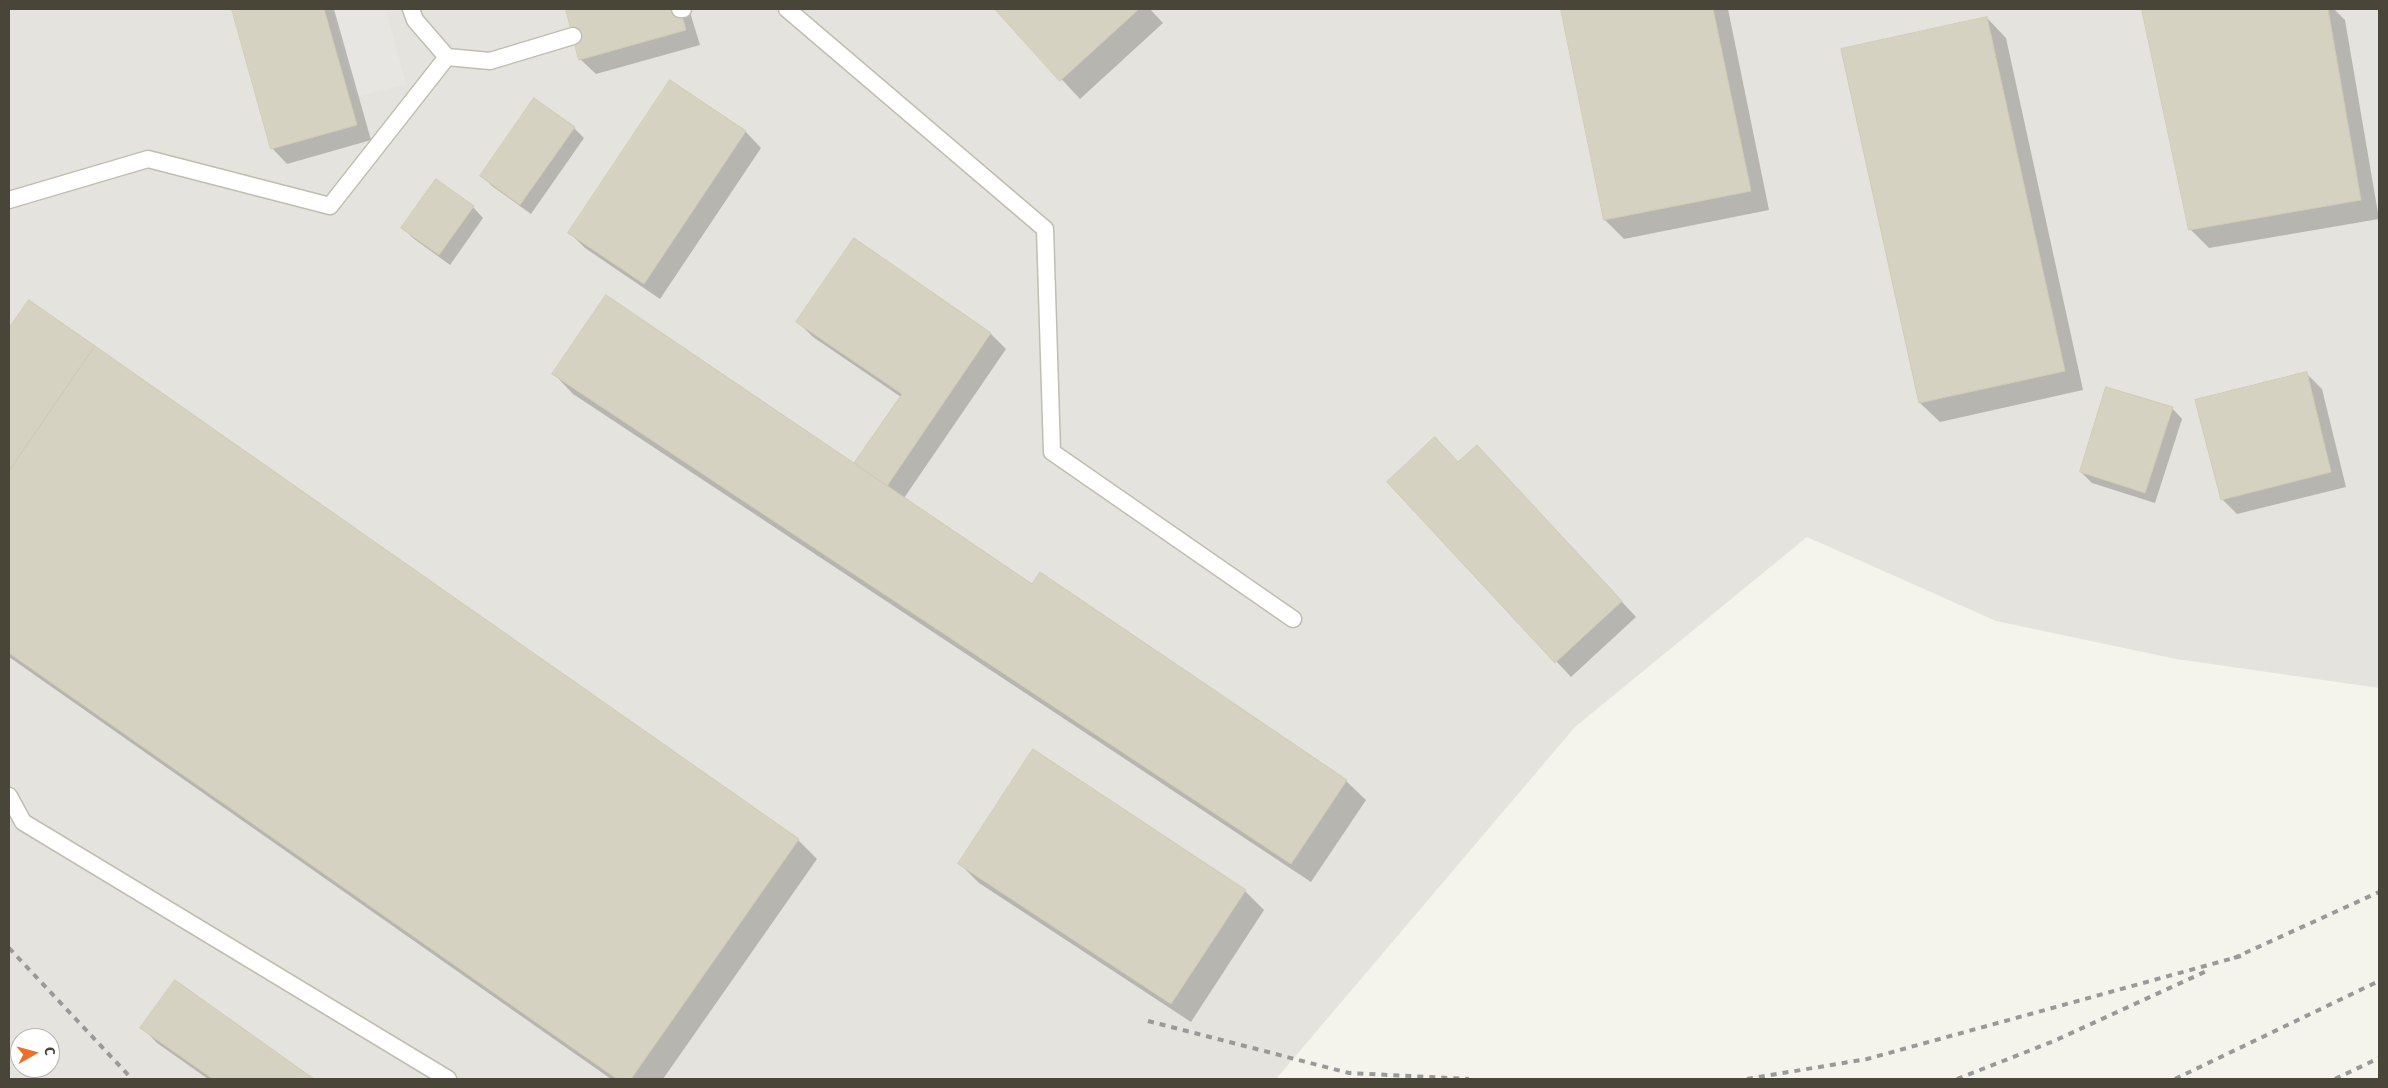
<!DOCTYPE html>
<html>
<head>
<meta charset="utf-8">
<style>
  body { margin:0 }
  #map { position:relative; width:2388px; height:1088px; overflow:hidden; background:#f5f4ec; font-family:"Fira Sans",sans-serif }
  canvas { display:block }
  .frame { position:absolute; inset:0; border:10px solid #494639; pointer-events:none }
  .north { position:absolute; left:10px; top:1028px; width:50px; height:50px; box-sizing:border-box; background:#fff; border:1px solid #b6b5b0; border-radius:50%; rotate:83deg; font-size:14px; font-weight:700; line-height:20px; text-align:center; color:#494639 }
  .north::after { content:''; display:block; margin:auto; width:18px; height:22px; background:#ef6e29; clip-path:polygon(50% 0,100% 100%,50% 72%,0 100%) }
</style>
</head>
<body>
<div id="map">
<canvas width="2388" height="1088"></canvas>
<div class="frame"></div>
<div class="north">С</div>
</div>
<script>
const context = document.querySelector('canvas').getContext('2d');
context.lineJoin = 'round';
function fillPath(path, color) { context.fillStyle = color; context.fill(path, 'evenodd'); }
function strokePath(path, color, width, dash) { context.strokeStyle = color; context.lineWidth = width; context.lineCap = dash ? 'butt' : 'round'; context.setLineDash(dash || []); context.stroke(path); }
fillPath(new Path2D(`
  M 9,9 L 2379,9 L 2379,688 L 2176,659 L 1996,621 L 1807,537 L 1575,727 L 1276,1079 L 9,1079 ZM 20,1038 L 50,1038 L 50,1068 L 20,1068 Z`), '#e5e3dd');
fillPath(new Path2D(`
  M 332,9 L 386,9 L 406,84 L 356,97 Z`), '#e7e6e2');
fillPath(new Path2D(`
  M 233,9 L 334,9 L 371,140 L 287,164 L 272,148 Z
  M 567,9 L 689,9 L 700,45 L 596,74 L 580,59 Z
  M 996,9 L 1150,9 L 1163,23 L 1080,99 Z
  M 1562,9 L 1728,9 L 1769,210 L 1624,239 L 1605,220 Z
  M 2144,9 L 2334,9 L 2345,20 L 2379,219 L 2209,248 L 2190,229 Z
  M 1987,18 L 2006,38 L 2083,390 L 1940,422 L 1920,403 L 1843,50 Z
  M 671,82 L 746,132 L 761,148 L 660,299 L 585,248 L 570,233 Z
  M 574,128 L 584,138 L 531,214 L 492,186 L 482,176 Z
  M 473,207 L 483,218 L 450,265 L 413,238 L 403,228 Z
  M 854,240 L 991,334 L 1006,349 L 904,498 L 1033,586 L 1041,574 L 1346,781 L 1366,800 L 1311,882 L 573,394 L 554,374 L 860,469 L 901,397 L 813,337 L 798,322 Z
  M 29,302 L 798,840 L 817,859 L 663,1079 L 611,1079 L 9,657 L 9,330 Z
  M 2306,373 L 2322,389 L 2346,487 L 2237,514 L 2222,499 Z
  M 2172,408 L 2182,419 L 2155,503 L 2092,483 L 2081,472 Z
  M 1492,462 L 1636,617 L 1571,677 L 1388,482 L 1459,464 Z
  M 960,864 L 1245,891 L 1264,910 L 1191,1022 L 979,883 Z
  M 175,982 L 311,1079 L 208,1079 L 157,1043 L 142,1027 Z`), '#0003');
const building = new Path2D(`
  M 232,9 L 324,9 L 357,125 L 271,149 Z
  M 566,9 L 680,9 L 686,30 L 579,60 Z
  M 995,9 L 1139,9 L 1060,81 Z
  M 1561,9 L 1713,9 L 1751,191 L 1604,220 Z
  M 2142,9 L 2328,9 L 2361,200 L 2189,230 Z
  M 1987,17 L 2065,371 L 1919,403 L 1841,49 Z
  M 670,80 L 746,131 L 644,284 L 568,233 Z
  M 534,98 L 575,127 L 520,205 L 480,176 Z
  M 436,179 L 474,206 L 439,255 L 401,228 Z
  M 854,238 L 991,333 L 887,486 L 854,463 L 902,394 L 796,322 Z
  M 606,295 L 1032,584 L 1040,572 L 1347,780 L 1291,864 L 552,374 Z
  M 29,300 L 95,346 L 9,471 L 9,328 Z
  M 95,346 L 799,839 L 631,1079 L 617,1079 L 9,653 L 9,471 Z
  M 2307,372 L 2331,472 L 2221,500 L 2195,400 Z
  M 2106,387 L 2173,407 L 2145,493 L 2080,472 Z
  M 1435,437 L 1458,462 L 1477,445 L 1622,601 L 1555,663 L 1387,482 Z
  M 1033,749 L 1246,890 L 1171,1004 L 958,864 Z
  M 175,980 L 314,1079 L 213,1079 L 140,1028 Z`);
fillPath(building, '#d6d2c1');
strokePath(building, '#d1cbb5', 1);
const service = new Path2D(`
  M 411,9 L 415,20 L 447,57 L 490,61 L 573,36
  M 680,9 L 683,9
  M 787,9 L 1045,229 L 1052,452 L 1293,619
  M 9,200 L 148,159 L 330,206 L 447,57
  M 9,796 L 23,822 L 448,1079`);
strokePath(service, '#c0beae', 19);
strokePath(service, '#fff', 16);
strokePath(new Path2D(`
  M 9,948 L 132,1079
  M 2234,958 L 2379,892
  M 1148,1021 L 1349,1073 L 1469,1079
  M 1747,1079 L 1867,1059 L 2241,956
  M 1957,1079 L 2054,1041 L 2209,970
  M 2175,1079 L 2379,981
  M 2335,1079 L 2379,1058`), '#999', 4, [6, 6]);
</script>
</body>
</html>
